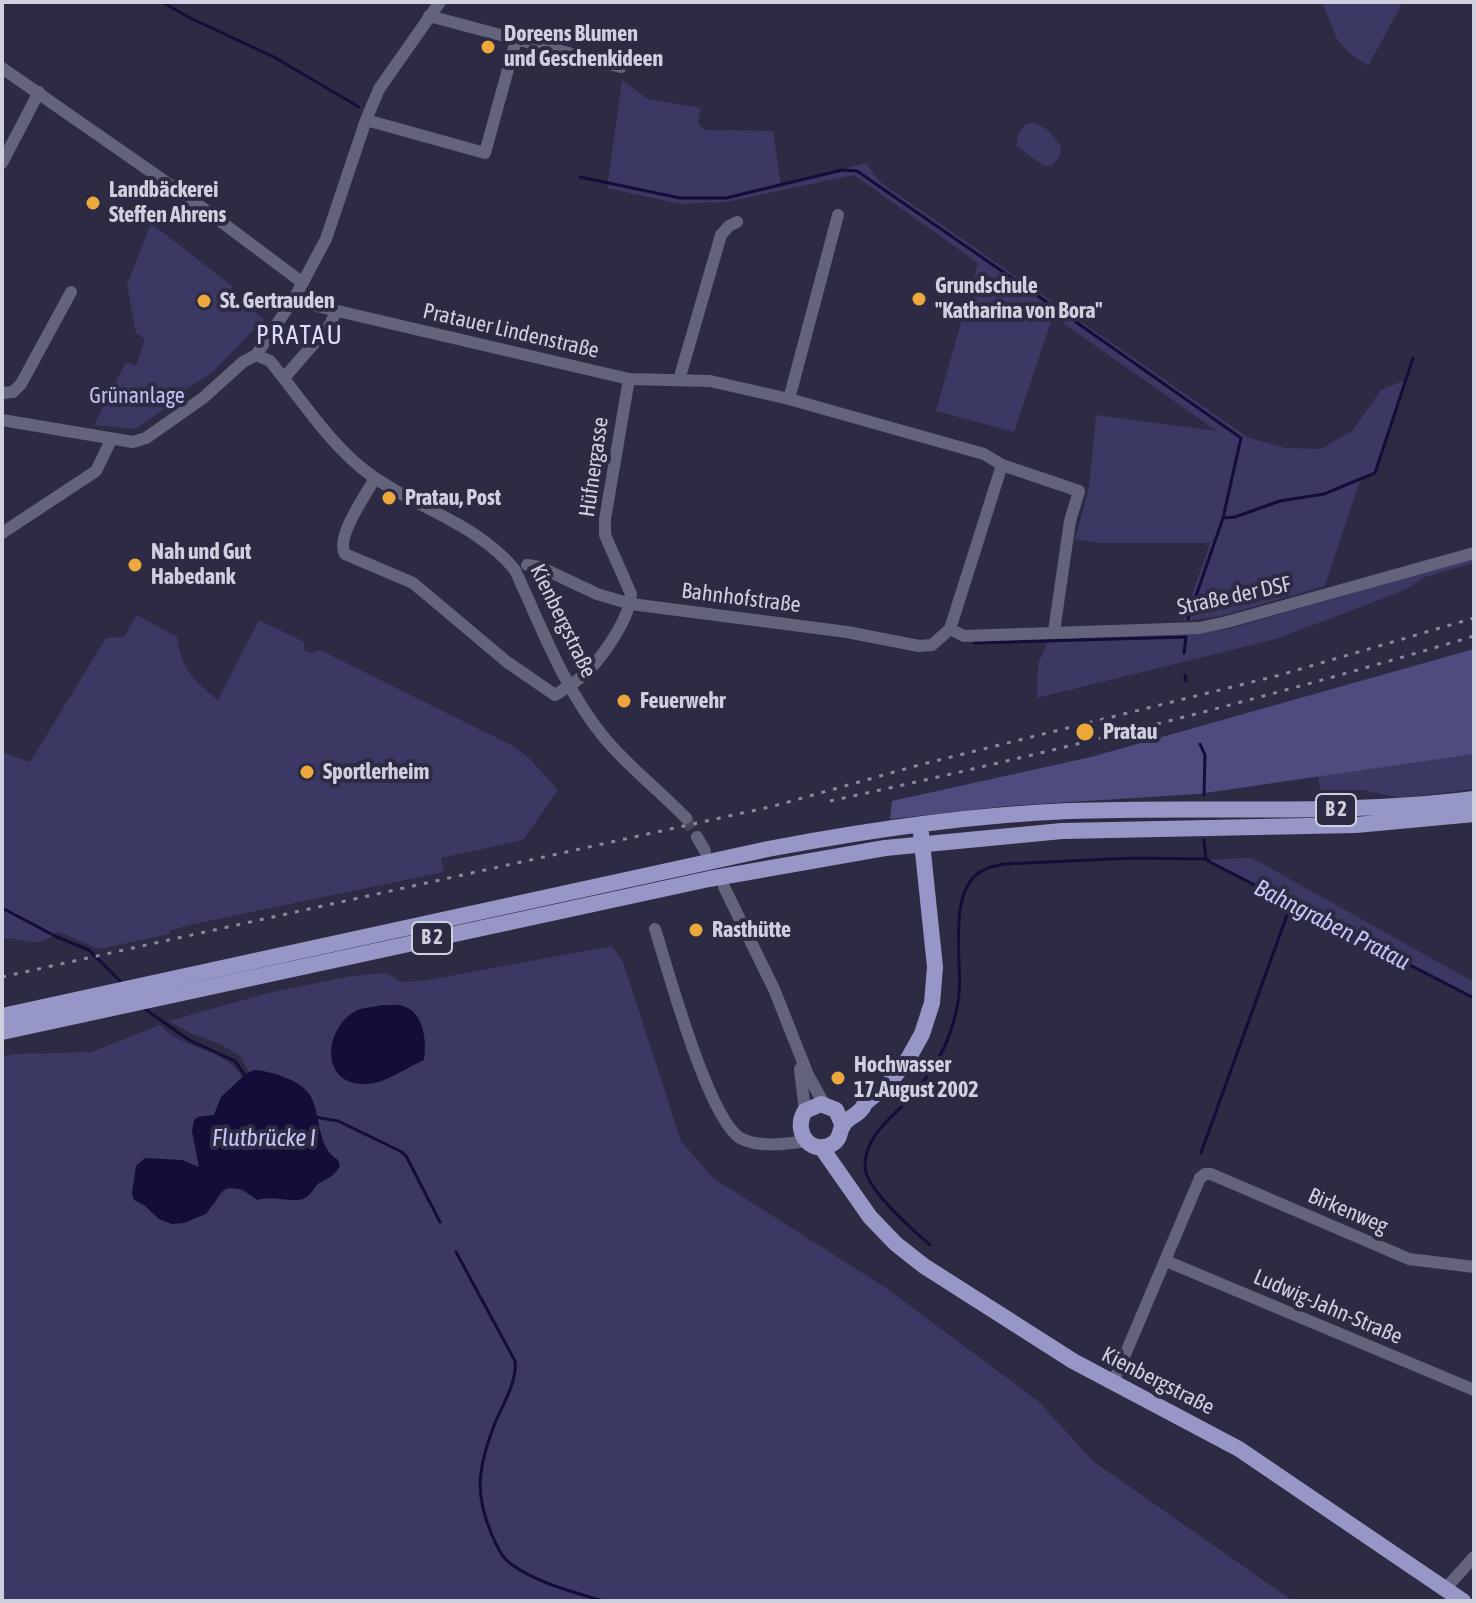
<!DOCTYPE html>
<html>
<head>
<meta charset="utf-8">
<style>
  body { margin:0 }
  #map { position:relative; width:1476px; height:1603px; overflow:hidden; background:#2c2b43; font-family:"Asap Condensed",sans-serif }
  canvas { display:block }
  .frame { position:absolute; inset:0; border:4px solid #cfd0df; pointer-events:none }
</style>
</head>
<body>
<div id="map">
<canvas width="1476" height="1603"></canvas>
<div class="frame"></div>
</div>
<script>
const context = document.querySelector('canvas').getContext('2d');
context.lineJoin = 'round';
function fillPath(path, color) { context.fillStyle = color; context.fill(path, 'evenodd'); }
function strokePath(path, color, width, dash) { context.strokeStyle = color; context.lineWidth = width; context.lineCap = dash ? 'butt' : 'round'; context.setLineDash(dash || []); context.stroke(path); }
function drawText(font, color, halo, rows, align = 'center') {
  context.font = font + ' "Asap Condensed",sans-serif'; context.lineWidth = 8; context.setLineDash([]); context.textBaseline = 'middle'; context.strokeStyle = halo; context.fillStyle = color; for (const [text, x, y, turn = 0] of rows) {
    context.save(); context.translate(x, y); context.rotate((+turn || 0) * Math.PI / 180); context.textAlign = isNaN(turn) ? turn : align; if (halo) context.strokeText(text, 0, 0); context.fillText(text, 0, 0); context.restore();
  }
}
fillPath(new Path2D(`
  M 1322,2 L 1403,2 L 1368,66 L 1348,52 L 1337,39 Z
  M 622,80 L 648,99 L 701,108 L 698,123 L 705,130 L 773,131 L 781,185 L 866,163 L 880,182 L 1247,437 L 1285,448 L 1321,449 L 1353,430 L 1381,390 L 1408,379 L 1374,474 L 1360,481 L 1325,586 L 1221,616 L 1183,621 L 1210,543 L 1098,543 L 1075,539 L 1089,488 L 1096,415 L 1217,431 L 1053,316 L 1014,432 L 936,411 L 978,263 L 854,175 L 726,202 L 680,204 L 607,188 Z
  M 1035,123 L 1046,129 L 1061,145 L 1060,156 L 1051,166 L 1044,166 L 1016,146 L 1018,134 L 1026,124 Z
  M 151,223 L 232,286 L 230,296 L 264,319 L 212,373 L 184,390 L 185,395 L 135,429 L 94,425 L 126,362 L 136,366 L 145,339 L 136,333 L 127,285 Z
  M 1474,558 L 1474,563 L 1425,577 L 1403,591 L 1276,639 L 1037,698 L 1038,664 L 1050,637 L 1198,633 L 1229,629 Z
  M 137,615 L 177,637 C 182,670 193,680 218,700 L 259,620 L 304,642 L 305,651 L 311,653 L 320,650 L 511,745 L 529,758 L 558,790 L 523,840 L 441,858 L 444,872 L 189,925 L 169,931 L 170,934 L 99,949 L 57,931 C 40,952 23,936 2,939 L 2,752 L 30,762 L 106,638 L 124,637 Z
  M 1474,754 L 1474,789 L 1401,798 L 1362,790 L 1320,790 L 1318,776 Z
  M 1252,858 L 1474,982 L 1474,998 L 1209,860 Z
  M 612,946 L 623,962 L 681,1141 L 713,1178 L 886,1288 L 1038,1401 L 1093,1461 L 1293,1601 L 2,1601 L 2,1057 L 14,1054 L 91,1052 L 160,1025 C 183,1052 226,1046 242,1078 L 221,1097 L 214,1115 L 198,1117 L 192,1131 L 199,1168 L 182,1160 L 138,1203 L 144,1205 L 159,1219 L 214,1205 C 228,1179 236,1188 257,1199 C 282,1193 303,1210 318,1182 L 326,1181 L 338,1160 L 329,1154 L 325,1148 L 315,1112 L 279,1076 L 263,1071 L 249,1072 L 240,1056 L 220,1044 L 192,1034 L 169,1021 L 268,993 L 351,976 L 386,973 L 401,982 L 428,980 Z`), '#3b3963');
fillPath(new Path2D(`
  M 1474,649 L 1474,754 L 1198,794 L 1007,806 L 890,819 L 892,801 L 1091,757 Z`), '#4e4c7f');
fillPath(new Path2D(`
  M 382,1005 C 388,1006 398,1004 403,1006 C 424,1012 427,1042 424,1060 C 405,1068 381,1087 360,1084 C 318,1080 326,1024 358,1010 C 365,1007 375,1007 382,1005 Z
  M 254,1070 C 271,1071 304,1081 311,1097 C 322,1119 316,1146 338,1160 L 340,1166 C 334,1176 330,1177 321,1182 C 314,1185 312,1196 303,1199 C 290,1203 272,1195 257,1200 L 242,1189 L 228,1188 L 222,1191 L 206,1214 L 184,1223 L 172,1224 L 159,1219 L 144,1205 L 134,1200 L 132,1193 L 136,1166 L 145,1158 L 182,1160 L 199,1167 L 192,1131 L 194,1120 L 198,1117 L 214,1115 L 221,1097 L 246,1074 Z`), '#140c39');
strokePath(new Path2D(`
  M 162,2 L 190,18 L 274,57 L 359,107
  M 580,177 L 680,198 L 726,198 L 842,170 L 857,171 L 1051,305
  M 1066,315 L 1241,438 L 1223,518 L 1188,619
  M 1223,518 L 1235,517 L 1280,501 L 1324,494 L 1375,473 L 1413,358
  M 974,643 L 1186,637 L 1184,653
  M 1185,675 L 1186,681
  M 1200,744 L 1205,755 L 1204,795
  M 1204,840 L 1206,859 L 1210,862 L 1474,998
  M 2,908 L 57,937 L 89,950 L 122,983
  M 142,1007 L 189,1040 L 235,1061 L 246,1077
  M 315,1117 L 338,1121 L 400,1151 L 406,1156 L 440,1222
  M 1201,1153 L 1291,904
  M 930,1245 C 913,1230 865,1189 865,1166 C 865,1135 893,1117 911,1097 C 930,1075 946,1050 953,1023 C 956,1013 959,1003 959,993 C 962,961 949,898 976,875 C 984,868 994,866 1004,864 L 1134,858 L 1206,859
  M 456,1252 L 515,1361 C 518,1383 499,1410 492,1431 C 478,1470 475,1494 491,1533 C 496,1544 501,1557 511,1564 C 539,1584 571,1591 603,1601`), '#140c39', 3);
strokePath(new Path2D(`
  M 686,818 L 697,837`), '#44445a', 12, [12, 6]);
strokePath(new Path2D(`
  M 429,16 L 621,67
  M 2,68 L 196,203 L 303,283
  M 366,120 L 485,153 L 516,40
  M 2,163 L 39,92
  M 295,297 L 312,305 L 629,379 L 710,381 L 789,399 L 984,454 L 1002,465 L 1079,491 L 1070,521 L 1054,631
  M 256,355 L 270,361 C 302,400 331,447 372,476 C 419,509 479,525 515,570 C 541,626 563,686 602,735 C 626,765 659,790 686,818
  M 284,378 L 330,325 L 336,311
  M 679,380 L 721,235 L 729,226 L 737,222
  M 2,393 L 13,392 L 21,384 L 71,292
  M 789,399 L 838,215
  M 2,420 L 133,442 L 146,438 L 203,398 L 243,362 L 256,355 L 295,297 L 326,239 L 366,120 L 379,89 L 440,2
  M 375,478 C 366,495 335,537 345,554 L 413,583 L 507,662 L 555,695 C 566,688 578,681 587,672 C 604,655 630,618 631,594 L 605,535 L 605,519 L 629,379
  M 2,533 L 96,471 L 111,440
  M 527,565 L 540,567 L 597,594 L 631,604 L 847,632 L 919,646 L 932,645 L 950,629 L 1002,465
  M 950,629 L 964,636 L 1199,628 L 1227,622 L 1474,553
  M 697,837 L 705,851
  M 724,887 L 774,989 L 808,1075 L 824,1104
  M 655,929 C 668,970 708,1118 740,1138 C 758,1148 787,1144 806,1141
  M 800,1069 L 805,1111
  M 1166,1261 L 1474,1390
  M 1113,1383 L 1200,1178 L 1205,1174 L 1211,1174 L 1409,1259 L 1474,1267
  M 1445,1589 L 1474,1557`), '#63637b', 12);
strokePath(new Path2D(`
  M 2,1016 L 768,849 C 868,830 967,815 1069,811 C 1204,806 1339,816 1474,799
  M 2,1032 L 709,879 L 885,848 L 1062,831 L 1356,825 L 1474,814
  M 843,1126 L 836,1110 L 821,1104 L 805,1111 C 791,1133 814,1159 835,1142 C 841,1137 839,1131 843,1125 C 849,1116 861,1115 865,1103 L 890,1082 L 908,1059 L 922,1034 L 932,1003 L 935,967 L 921,833
  M 821,1147 L 870,1217 L 896,1244 L 924,1266 L 1073,1361 L 1239,1449 L 1463,1601`), '#9797c7', 16);
strokePath(new Path2D(`
  M 830,801 C 1047,754 1261,700 1474,636
  M 2,977 L 774,806 L 919,765 L 1280,675 L 1474,618`), '#87889a', 3, [4, 8]);
for (const [x, y, r, color] of [
  [488,47,8,"#eda83b"],
  [93,203,8,"#eda83b"],
  [919,299,8,"#eda83b"],
  [204,301,8,"#eda83b"],
  [389,498,8,"#eda83b"],
  [135,565,8,"#eda83b"],
  [624,701,8,"#eda83b"],
  [1085,732,10,"#eda83b"],
  [307,772,8,"#eda83b"],
  [696,930,8,"#eda83b"],
  [838,1078,8,"#eda83b"]
]) { const dot = new Path2D(); dot.arc(x, y, r, 0, 2 * Math.PI); context.fillStyle = color; context.fill(dot); strokePath(dot, '#2c2b43', 3); }
for (const [x, y, w] of [
  [1336,810,40],
  [432,938,40]
]) { const box = new Path2D(); box.roundRect(x - w / 2, y - 16, w, 32, 6); context.fillStyle = '#2c2b43'; context.fill(box); strokePath(box, '#cfd0df', 2); }
drawText('bold 20px', '#cfd0df', null, [
  ["B 2",1336,810],
  ["B 2",432,938]
]);
drawText('bold 22px', '#cfd0df', '#2c2b43', [
  ["Doreens Blumen",504,34],
  ["und Geschenkideen",504,59],
  ["Landbäckerei",109,190],
  ["Steffen Ahrens",109,215],
  ["Grundschule",935,286],
  ["\"Katharina von Bora\"",935,311],
  ["St. Gertrauden",220,301],
  ["Pratau, Post",405,498],
  ["Nah und Gut",151,552],
  ["Habedank",151,577],
  ["Feuerwehr",640,701],
  ["Pratau",1103,732],
  ["Sportlerheim",323,772],
  ["Rasthütte",712,930],
  ["Hochwasser",854,1065],
  ["17.August 2002",854,1090]
], 'left');
drawText('22px', '#cfd0df', '#2c2b43', [
  ["Pratauer Lindenstraße",511,331,13],
  ["Hüfnergasse",594,467,-82],
  ["Straße der DSF",1234,596,-12],
  ["Bahnhofstraße",741,598,7],
  ["Kienbergstraße",563,621,64],
  ["Birkenweg",1348,1211,23],
  ["Ludwig-Jahn-Straße",1328,1307,23],
  ["Kienbergstraße",1158,1381,27]
]);
drawText('22px', '#c0c1f1', '#2c2b43', [
  ["Grünanlage",137,396]
]);
drawText('italic 24px', '#c5c5f6', '#2c2b43', [
  ["Bahngraben Pratau",1332,925,27],
  ["Flutbrücke I",264,1138]
]);
context.letterSpacing = '2px';
drawText('26px', '#dbdcfb', '#2c2b43', [
  ["PRATAU",300,336]
]);
context.letterSpacing = '0px';
</script>
</body>
</html>
